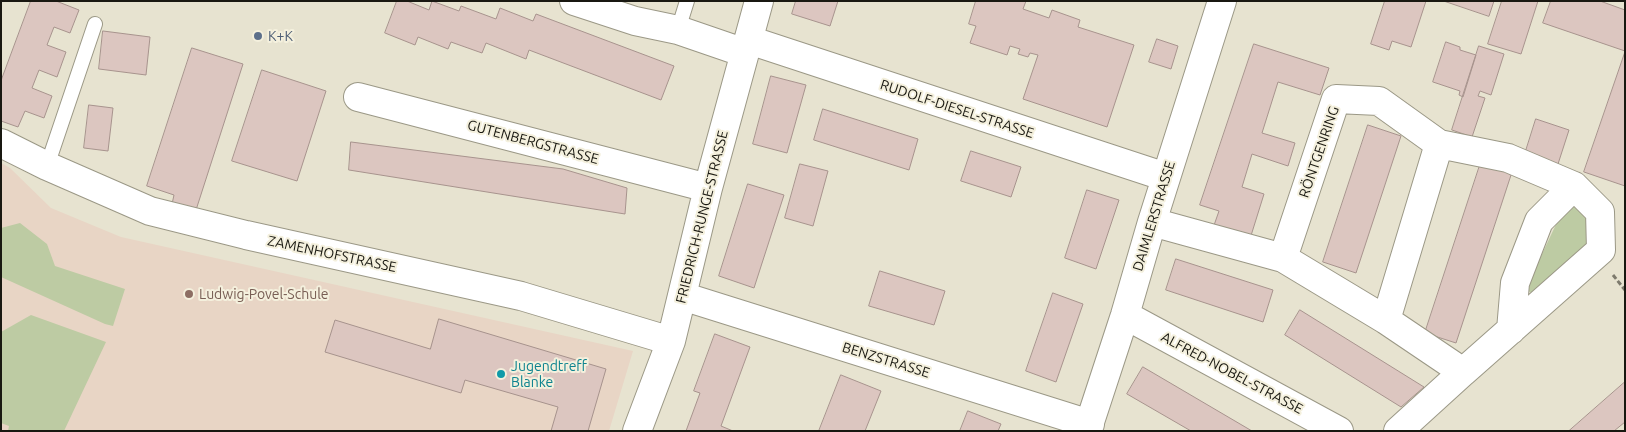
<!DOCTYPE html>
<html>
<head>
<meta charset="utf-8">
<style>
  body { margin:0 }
  #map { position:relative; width:1626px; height:432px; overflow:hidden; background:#e7e3d0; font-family:Ubuntu,sans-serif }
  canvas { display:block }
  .frame { position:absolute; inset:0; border:2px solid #191811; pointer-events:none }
</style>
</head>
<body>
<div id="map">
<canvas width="1626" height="432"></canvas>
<div class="frame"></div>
</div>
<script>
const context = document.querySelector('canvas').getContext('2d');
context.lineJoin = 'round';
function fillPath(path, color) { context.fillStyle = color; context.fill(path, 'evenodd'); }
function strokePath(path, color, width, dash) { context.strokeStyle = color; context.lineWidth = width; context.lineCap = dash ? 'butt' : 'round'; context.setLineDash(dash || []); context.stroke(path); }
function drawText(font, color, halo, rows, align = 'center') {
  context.font = font + ' Ubuntu,sans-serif'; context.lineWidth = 4; context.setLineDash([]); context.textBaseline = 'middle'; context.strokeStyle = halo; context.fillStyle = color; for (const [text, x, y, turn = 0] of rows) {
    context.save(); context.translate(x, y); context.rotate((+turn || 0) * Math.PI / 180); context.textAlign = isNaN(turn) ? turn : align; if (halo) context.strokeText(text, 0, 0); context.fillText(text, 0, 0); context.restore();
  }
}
fillPath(new Path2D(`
  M 1,163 L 10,168 L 51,208 L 121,237 L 633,351 L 609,431 L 1,431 Z`), '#e8d5c5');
fillPath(new Path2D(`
  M 1568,199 L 1594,220 L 1589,249 L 1538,295 L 1525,290 Z
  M 20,223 L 47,244 L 55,266 L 125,289 L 113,326 L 105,324 L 1,277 L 1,228 Z
  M 31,315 L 106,342 L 64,431 L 8,431 L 9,426 L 1,423 L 1,332 Z`), '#bdcba3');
const building = new Path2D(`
  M 31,1 L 56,1 L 79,10 L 70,33 L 54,27 L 47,45 L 66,52 L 57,77 L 39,70 L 32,88 L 52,96 L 44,118 L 25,111 L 18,127 L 1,121 L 1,81 Z
  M 397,1 L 407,1 L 429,10 L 432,1 L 459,11 L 461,6 L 496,19 L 500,8 L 533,21 L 536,14 L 674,66 L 661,100 L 529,50 L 526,59 L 486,43 L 482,53 L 451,42 L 448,49 L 418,37 L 415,45 L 385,33 Z
  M 796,1 L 838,1 L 830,26 L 792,14 Z
  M 976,1 L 1026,1 L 1023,9 L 1049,18 L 1052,10 L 1080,20 L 1078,27 L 1134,45 L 1107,127 L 1023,99 L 1038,55 L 1030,53 L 1028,57 L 1018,54 L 1020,49 L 1010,46 L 1007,55 L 970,43 L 976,26 L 969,24 Z
  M 1385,1 L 1426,1 L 1411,47 L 1392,41 L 1389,50 L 1371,44 Z
  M 1444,1 L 1494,1 L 1489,16 Z
  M 1502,1 L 1538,1 L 1521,54 L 1488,44 Z
  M 1551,1 L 1600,1 L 1625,10 L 1625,51 L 1543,23 Z
  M 103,31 L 150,37 L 146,75 L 99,69 Z
  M 1157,39 L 1178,46 L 1171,69 L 1149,62 Z
  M 1446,42 L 1460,47 L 1460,50 L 1476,55 L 1463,97 L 1459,95 L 1460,91 L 1433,82 Z
  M 1254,44 L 1329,68 L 1320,95 L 1278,82 L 1262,133 L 1295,143 L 1288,166 L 1252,154 L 1242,187 L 1264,194 L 1249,242 L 1212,231 L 1219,211 L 1200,205 Z
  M 1479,46 L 1504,54 L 1491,95 L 1480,91 L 1478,96 L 1485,98 L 1472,137 L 1452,130 Z
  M 192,48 L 243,64 L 196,210 L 172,204 L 174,195 L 147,186 Z
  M 1625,52 L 1625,186 L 1584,172 Z
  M 262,70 L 326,91 L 297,181 L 232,161 Z
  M 771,76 L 806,85 L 787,153 L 753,144 Z
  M 89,105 L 113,108 L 108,151 L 84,148 Z
  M 823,109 L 918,139 L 909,170 L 814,140 Z
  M 1536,119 L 1569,130 L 1558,164 L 1525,154 Z
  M 1368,125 L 1401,136 L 1356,273 L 1323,262 Z
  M 351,142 L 563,169 L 627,188 L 625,214 L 349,170 Z
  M 971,151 L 1021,167 L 1011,197 L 961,181 Z
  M 1481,162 L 1512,172 L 1456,343 L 1425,333 Z
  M 800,164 L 828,171 L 813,226 L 785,218 Z
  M 748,184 L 784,195 L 754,288 L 719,276 Z
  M 1087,190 L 1119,200 L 1096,269 L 1065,258 Z
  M 1176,259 L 1273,290 L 1263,322 L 1166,290 Z
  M 880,271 L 945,291 L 934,325 L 869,306 Z
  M 1053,293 L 1083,304 L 1056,382 L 1026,371 Z
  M 1300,310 L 1424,387 L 1401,407 L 1285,335 Z
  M 439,319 L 606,369 L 588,431 L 551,431 L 558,407 L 465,380 L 461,393 L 325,352 L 335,320 L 430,349 Z
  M 715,334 L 750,347 L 721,426 L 733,431 L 686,431 L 700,393 L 694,391 Z
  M 1143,367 L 1252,431 L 1191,431 L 1127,394 Z
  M 841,375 L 881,391 L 865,431 L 819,431 Z
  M 1625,382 L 1625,422 L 1614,431 L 1569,431 Z
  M 968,411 L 1001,424 L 998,431 L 960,431 Z`);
fillPath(building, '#dcc6c0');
strokePath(building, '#a7938d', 1);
const lane = new Path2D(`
  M 678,30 L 687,1
  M 47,166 L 95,24`);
const street = new Path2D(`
  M 574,1 L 635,21 L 678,30 L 745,53
  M 749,40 L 1166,177
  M 358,97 L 708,188
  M 1,143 L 47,166 L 150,211 L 246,235 L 521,296 L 671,341
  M 1152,222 L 1283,258 L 1386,320 L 1463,372 L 1398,431
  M 1283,258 L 1336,99 L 1379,101 L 1439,144
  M 682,296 L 1090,424
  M 1125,315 L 1339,431
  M 1386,320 L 1439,144 L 1508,158 L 1574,186
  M 1463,372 L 1601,250 L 1600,212 L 1574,186 L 1539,221 L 1515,283 L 1511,330
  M 637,431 L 671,341 L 708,188 L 759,1
  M 1087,431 L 1125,315 L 1152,222 L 1222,1`);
strokePath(lane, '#9b9886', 16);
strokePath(street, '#9b9886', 30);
strokePath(new Path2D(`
  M 1613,275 L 1625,290`), '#7d7a6d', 3, [5, 2.5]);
strokePath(lane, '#fff', 14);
strokePath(street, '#fff', 28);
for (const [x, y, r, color] of [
  [258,36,5,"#5c6f8a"],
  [189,294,5,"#8d6e63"],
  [501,374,5,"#0f9aa8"]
]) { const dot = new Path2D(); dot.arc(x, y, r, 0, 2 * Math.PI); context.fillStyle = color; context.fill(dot); strokePath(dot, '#f4f0dd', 2); }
drawText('14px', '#4e5e75', '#f4f0dd', [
  ["K+K",268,36]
], 'left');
drawText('14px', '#191811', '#f4f0dd', [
  ["RUDOLF-DIESEL-STRASSE",957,109,18],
  ["GUTENBERGSTRASSE",533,142,15],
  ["RÖNTGENRING",1319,152,-71],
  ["DAIMLERSTRASSE",1154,216,-73],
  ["FRIEDRICH-RUNGE-STRASSE",702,217,-76],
  ["ZAMENHOFSTRASSE",332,254,12],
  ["BENZSTRASSE",886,360,17],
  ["ALFRED-NOBEL-STRASSE",1232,373,28]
]);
drawText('14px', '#785e54', '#f4f0dd', [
  ["Ludwig-Povel-Schule",199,294]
], 'left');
drawText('14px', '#0d838f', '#f4f0dd', [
  ["Jugendtreff",511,366],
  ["Blanke",511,382]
], 'left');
</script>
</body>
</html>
